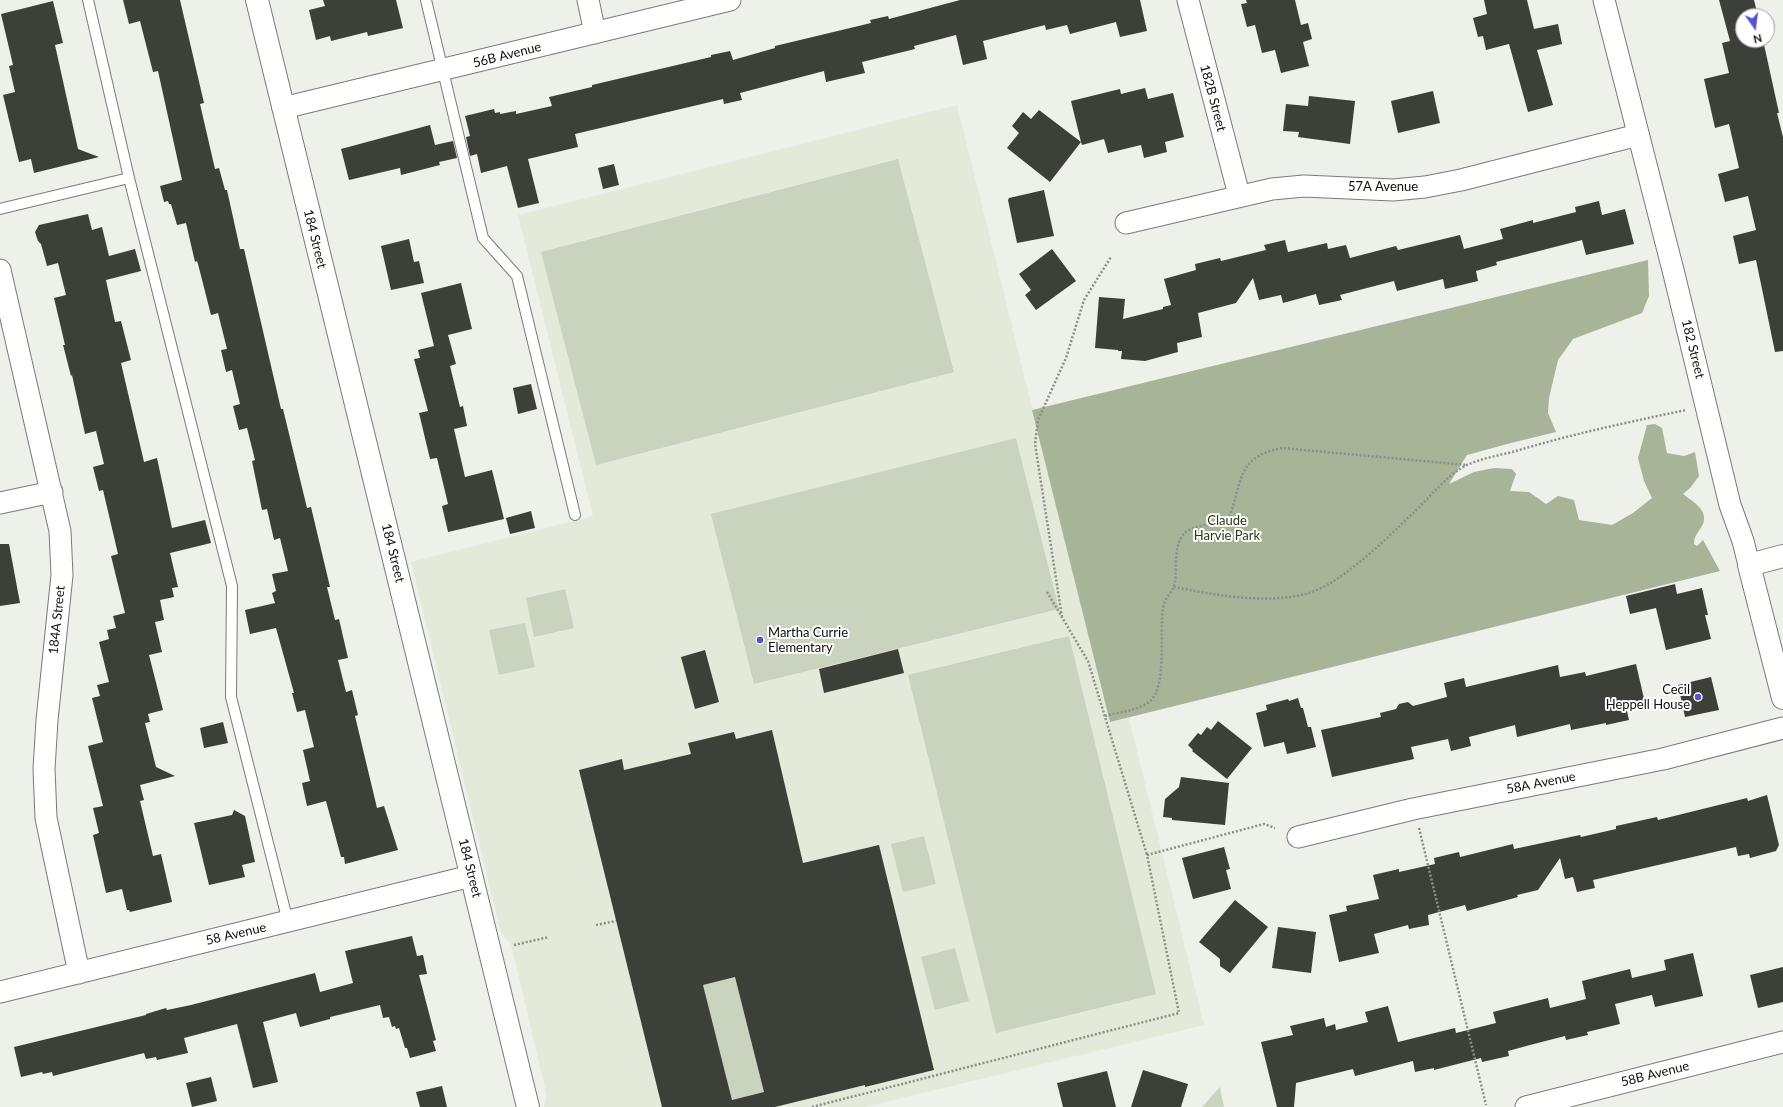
<!DOCTYPE html>
<html>
<head>
<meta charset="utf-8">
<style>
  body { margin:0 }
  #map { position:relative; width:1783px; height:1107px; overflow:hidden; background:#edf1e9; font-family:Lato,sans-serif }
  canvas { display:block }
  .north { position:absolute; left:1735px; top:8px; width:40px; height:40px; box-sizing:border-box; background:#fff; border:1px solid #9e9f9e; border-radius:50%; rotate:166deg; font-size:11px; font-weight:700; line-height:16px; text-align:center; color:#0d0e0c }
  .north::after { content:''; display:block; margin:auto; width:14px; height:18px; background:#5355cc; clip-path:polygon(50% 0,100% 100%,50% 72%,0 100%) }
</style>
</head>
<body>
<div id="map">
<canvas width="1783" height="1107"></canvas>
<div class="north">N</div>
</div>
<script>
const context = document.querySelector('canvas').getContext('2d');
context.lineJoin = 'round';
function fillPath(path, color) { context.fillStyle = color; context.fill(path, 'evenodd'); }
function strokePath(path, color, width, dash) { context.strokeStyle = color; context.lineWidth = width; context.lineCap = dash ? 'butt' : 'round'; context.setLineDash(dash || []); context.stroke(path); }
function drawText(font, color, halo, rows, align = 'center') {
  context.font = font + ' Lato,sans-serif'; context.lineWidth = 4; context.setLineDash([]); context.textBaseline = 'middle'; context.strokeStyle = halo; context.fillStyle = color; for (const [text, x, y, turn = 0] of rows) {
    context.save(); context.translate(x, y); context.rotate((+turn || 0) * Math.PI / 180); context.textAlign = isNaN(turn) ? turn : align; if (halo) context.strokeText(text, 0, 0); context.fillText(text, 0, 0); context.restore();
  }
}
fillPath(new Path2D(`
  M 957,105 L 1110,722 L 1129,718 L 1204,1025 L 865,1107 L 544,1107 L 547,1096 L 511,944 L 501,933 L 411,562 L 593,516 L 518,215 Z`), '#e3eada');
fillPath(new Path2D(`
  M 898,159 L 954,372 L 596,465 L 541,252 Z
  M 1016,438 L 1059,609 L 754,684 L 711,514 Z
  M 565,589 L 574,628 L 534,637 L 526,598 Z
  M 525,623 L 535,667 L 499,675 L 489,630 Z
  M 1069,636 L 1156,994 L 996,1033 L 908,675 Z
  M 924,836 L 936,884 L 903,892 L 891,844 Z
  M 955,948 L 969,1001 L 935,1010 L 921,957 Z
  M 735,977 L 764,1092 L 732,1100 L 703,985 Z
  M 1220,1087 L 1224,1107 L 1202,1107 Z`), '#c9d3be');
fillPath(new Path2D(`
  M 1648,260 L 1649,296 L 1642,313 L 1573,339 L 1558,360 L 1549,398 L 1548,413 L 1556,432 L 1511,443 L 1467,455 L 1449,484 L 1474,472 L 1494,468 L 1512,469 L 1516,474 L 1510,491 L 1529,492 L 1546,504 L 1558,496 L 1574,500 L 1579,520 L 1612,525 L 1633,513 L 1652,498 L 1644,481 L 1638,458 L 1647,425 L 1655,424 L 1662,428 L 1667,453 L 1684,456 L 1695,452 L 1699,476 L 1691,487 L 1683,494 C 1692,501 1709,510 1703,524 C 1699,532 1694,535 1694,544 L 1697,546 L 1703,540 L 1720,571 L 1110,722 L 1032,410 Z`), '#a7b498');
fillPath(new Path2D(`
  M 123,0 L 180,0 L 204,103 L 200,104 L 215,169 L 219,168 L 225,190 L 227,190 L 240,249 L 244,249 L 281,409 L 283,409 L 307,508 L 311,507 L 330,587 L 327,587 L 335,620 L 339,619 L 348,658 L 338,660 L 346,692 L 352,690 L 358,715 L 355,716 L 377,808 L 384,806 L 398,850 L 345,864 L 344,857 L 341,857 L 326,801 L 307,806 L 302,783 L 310,781 L 303,750 L 314,747 L 305,710 L 297,712 L 292,693 L 294,693 L 276,628 L 250,634 L 245,610 L 275,603 L 272,593 L 276,591 L 272,574 L 288,571 L 280,538 L 274,540 L 267,509 L 262,510 L 252,461 L 255,460 L 247,428 L 239,430 L 233,406 L 240,404 L 232,370 L 226,372 L 221,350 L 227,349 L 218,313 L 211,315 L 198,264 L 197,261 L 195,262 L 186,223 L 177,225 L 171,204 L 169,204 L 168,201 L 164,202 L 160,186 L 182,180 L 158,71 L 153,72 L 140,21 L 129,24 Z
  M 323,0 L 396,0 L 403,28 L 368,36 L 367,32 L 331,41 L 330,36 L 316,40 L 309,10 L 325,6 Z
  M 960,0 L 1140,0 L 1147,31 L 1120,37 L 1116,22 L 1070,34 L 1067,25 L 1046,30 L 1045,25 L 983,41 L 987,59 L 963,65 L 956,35 L 914,46 L 915,49 L 862,62 L 865,73 L 826,82 L 824,71 L 740,93 L 742,100 L 724,104 L 723,99 L 575,134 L 578,147 L 528,159 L 539,203 L 518,208 L 507,166 L 481,173 L 477,154 L 470,156 L 466,137 L 470,136 L 465,116 L 494,109 L 495,113 L 500,112 L 500,114 L 516,111 L 516,114 L 552,106 L 549,97 L 592,87 L 592,85 L 711,57 L 711,55 L 730,51 L 733,60 L 775,48 L 775,46 L 871,23 L 870,20 L 888,16 L 889,19 Z
  M 1246,0 L 1295,0 L 1301,25 L 1308,23 L 1312,39 L 1303,42 L 1309,66 L 1281,73 L 1275,50 L 1262,53 L 1255,25 L 1247,27 L 1241,4 L 1247,3 Z
  M 1484,0 L 1527,0 L 1534,29 L 1558,24 L 1562,44 L 1537,50 L 1553,105 L 1528,112 L 1509,44 L 1486,50 L 1483,36 L 1478,37 L 1473,18 L 1487,14 Z
  M 1719,0 L 1754,0 L 1758,16 L 1743,16 L 1743,40 L 1763,40 L 1779,113 L 1777,113 L 1783,137 L 1783,351 L 1775,352 L 1756,260 L 1739,264 L 1733,236 L 1756,230 L 1748,196 L 1725,202 L 1718,174 L 1739,168 L 1729,124 L 1715,128 L 1704,79 L 1729,73 L 1722,43 L 1730,41 Z
  M 53,1 L 63,43 L 55,45 L 78,149 L 99,157 L 34,173 L 31,159 L 19,162 L 3,95 L 15,92 L 9,66 L 13,65 L 1,14 Z
  M 1145,88 L 1148,99 L 1173,93 L 1184,137 L 1165,142 L 1167,152 L 1144,158 L 1141,145 L 1108,153 L 1104,139 L 1082,145 L 1081,142 L 1050,182 L 1007,148 L 1019,133 L 1012,126 L 1023,112 L 1031,119 L 1039,110 L 1081,142 L 1071,101 L 1120,89 L 1121,94 Z
  M 1433,91 L 1440,123 L 1398,133 L 1391,101 Z
  M 1309,96 L 1355,101 L 1350,144 L 1298,137 L 1299,132 L 1283,131 L 1286,104 L 1308,106 Z
  M 430,125 L 435,145 L 453,141 L 457,158 L 439,162 L 440,165 L 401,175 L 400,168 L 349,180 L 341,149 Z
  M 614,164 L 619,185 L 603,189 L 598,168 Z
  M 1044,190 L 1054,236 L 1017,243 L 1008,200 L 1009,198 Z
  M 1599,201 L 1602,215 L 1625,209 L 1634,244 L 1586,255 L 1582,240 L 1496,262 L 1497,265 L 1476,271 L 1478,281 L 1445,289 L 1443,279 L 1397,291 L 1394,281 L 1340,295 L 1342,300 L 1319,305 L 1316,294 L 1283,303 L 1281,295 L 1259,300 L 1253,278 L 1236,303 L 1198,313 L 1202,337 L 1177,343 L 1178,352 L 1145,361 L 1121,359 L 1122,351 L 1118,351 L 1118,350 L 1095,348 L 1099,297 L 1125,299 L 1123,319 L 1163,309 L 1163,307 L 1171,305 L 1164,279 L 1196,270 L 1195,264 L 1220,258 L 1221,261 L 1266,250 L 1264,245 L 1285,240 L 1288,252 L 1327,243 L 1328,249 L 1346,245 L 1350,258 L 1396,246 L 1398,250 L 1460,235 L 1464,249 L 1503,239 L 1500,229 L 1533,220 L 1533,223 L 1576,212 L 1575,207 Z
  M 88,214 L 92,230 L 102,227 L 109,256 L 135,249 L 141,271 L 106,280 L 115,322 L 121,321 L 131,360 L 121,363 L 144,462 L 157,458 L 172,528 L 205,520 L 211,543 L 170,553 L 178,587 L 172,588 L 174,597 L 160,600 L 164,620 L 155,622 L 162,652 L 149,655 L 163,710 L 148,714 L 150,722 L 145,723 L 156,767 L 175,776 L 140,785 L 144,800 L 140,801 L 153,856 L 161,854 L 172,902 L 130,912 L 129,910 L 127,910 L 122,889 L 106,893 L 93,835 L 99,833 L 93,808 L 103,806 L 88,746 L 103,742 L 92,698 L 100,696 L 97,685 L 109,682 L 99,642 L 109,639 L 107,630 L 116,628 L 113,616 L 125,613 L 111,556 L 118,554 L 103,490 L 99,491 L 93,467 L 104,464 L 96,431 L 85,434 L 72,375 L 71,376 L 63,345 L 65,345 L 54,298 L 66,295 L 58,263 L 47,266 L 41,244 L 38,241 L 35,232 L 39,225 Z
  M 409,239 L 414,262 L 419,261 L 424,283 L 391,290 L 381,246 Z
  M 1052,249 L 1076,281 L 1036,310 L 1025,295 L 1031,290 L 1019,274 Z
  M 461,283 L 472,329 L 448,335 L 456,364 L 450,366 L 460,407 L 463,406 L 467,426 L 454,429 L 465,477 L 492,470 L 504,519 L 448,532 L 442,506 L 448,504 L 437,458 L 430,459 L 419,413 L 428,411 L 414,359 L 420,358 L 418,350 L 434,346 L 421,293 Z
  M 531,384 L 537,409 L 518,414 L 513,388 Z
  M 531,511 L 535,528 L 510,534 L 506,518 Z
  M 0,544 L 9,544 L 20,603 L 0,606 Z
  M 1675,584 L 1677,594 L 1702,588 L 1708,615 L 1705,615 L 1711,639 L 1666,650 L 1656,608 L 1630,614 L 1626,596 Z
  M 898,649 L 904,673 L 824,693 L 819,669 Z
  M 705,650 L 719,702 L 695,709 L 681,657 Z
  M 1636,664 L 1645,703 L 1626,707 L 1629,720 L 1606,725 L 1606,723 L 1571,730 L 1570,724 L 1517,737 L 1515,725 L 1469,737 L 1471,746 L 1451,751 L 1448,739 L 1411,747 L 1414,759 L 1332,777 L 1321,730 L 1381,717 L 1380,713 L 1396,709 L 1399,704 L 1408,702 L 1413,706 L 1447,697 L 1444,683 L 1464,678 L 1466,687 L 1558,665 L 1560,677 L 1585,672 L 1586,676 Z
  M 1711,677 L 1719,710 L 1685,717 L 1678,685 Z
  M 1298,698 L 1301,708 L 1303,708 L 1308,727 L 1311,727 L 1316,747 L 1287,754 L 1284,742 L 1264,747 L 1256,713 L 1267,710 L 1266,705 L 1288,699 L 1289,701 Z
  M 1218,721 L 1252,748 L 1227,779 L 1192,751 L 1193,750 L 1188,745 L 1198,733 L 1201,735 L 1207,727 L 1211,730 Z
  M 223,722 L 228,743 L 204,748 L 200,728 Z
  M 772,730 L 803,863 L 879,845 L 934,1070 L 865,1087 L 865,1085 L 775,1107 L 662,1107 L 579,770 L 622,759 L 624,770 L 691,754 L 688,743 L 734,732 L 736,739 ZM 735,977 L 764,1092 L 732,1100 L 703,985 Z
  M 1181,777 L 1229,783 L 1225,825 L 1172,820 L 1172,818 L 1163,817 L 1165,799 L 1179,787 Z
  M 1767,795 L 1779,845 L 1776,851 L 1750,858 L 1749,854 L 1738,856 L 1736,847 L 1593,880 L 1595,888 L 1577,892 L 1573,877 L 1565,879 L 1560,858 L 1538,890 L 1517,895 L 1518,897 L 1467,911 L 1465,905 L 1428,915 L 1429,925 L 1409,929 L 1408,925 L 1374,934 L 1379,953 L 1339,962 L 1329,915 L 1347,911 L 1346,906 L 1379,899 L 1373,875 L 1399,869 L 1399,872 L 1435,864 L 1434,858 L 1459,852 L 1460,857 L 1513,844 L 1514,849 L 1580,835 L 1581,837 L 1616,829 L 1616,826 L 1657,817 L 1658,820 L 1747,798 L 1748,801 Z
  M 234,810 L 245,816 L 255,862 L 242,865 L 245,877 L 209,885 L 194,823 L 232,815 Z
  M 1224,847 L 1230,869 L 1226,870 L 1231,889 L 1193,899 L 1182,858 Z
  M 1235,900 L 1268,927 L 1230,973 L 1220,966 L 1220,959 L 1199,942 Z
  M 1278,927 L 1316,932 L 1311,973 L 1272,968 Z
  M 412,936 L 417,956 L 423,955 L 427,974 L 419,975 L 436,1040 L 433,1041 L 436,1051 L 410,1058 L 407,1048 L 405,1048 L 399,1028 L 396,1029 L 395,1026 L 392,1027 L 389,1017 L 383,1018 L 380,1005 L 330,1017 L 330,1019 L 300,1027 L 296,1013 L 263,1022 L 278,1082 L 253,1088 L 237,1024 L 184,1038 L 188,1053 L 157,1060 L 156,1057 L 146,1059 L 144,1053 L 53,1076 L 52,1072 L 43,1074 L 42,1072 L 21,1077 L 14,1047 L 146,1015 L 146,1014 L 166,1008 L 167,1010 L 191,1005 L 315,973 L 320,992 L 353,983 L 345,951 Z
  M 1693,953 L 1703,996 L 1655,1007 L 1652,995 L 1615,1004 L 1620,1024 L 1587,1032 L 1588,1035 L 1566,1040 L 1565,1036 L 1530,1045 L 1508,1051 L 1509,1056 L 1482,1062 L 1481,1058 L 1434,1070 L 1434,1068 L 1415,1072 L 1413,1061 L 1355,1076 L 1353,1069 L 1296,1083 L 1294,1107 L 1277,1107 L 1261,1042 L 1293,1035 L 1290,1026 L 1324,1018 L 1326,1027 L 1335,1024 L 1336,1030 L 1368,1022 L 1365,1012 L 1388,1006 L 1398,1042 L 1455,1028 L 1456,1033 L 1496,1023 L 1493,1012 L 1548,998 L 1550,1008 L 1586,999 L 1582,981 L 1630,969 L 1632,978 L 1666,970 L 1664,960 Z
  M 1783,967 L 1783,1002 L 1758,1008 L 1750,975 Z
  M 1143,1070 L 1188,1084 L 1181,1107 L 1131,1107 Z
  M 1107,1071 L 1116,1107 L 1063,1107 L 1057,1083 Z
  M 211,1077 L 217,1101 L 192,1107 L 186,1083 Z
  M 442,1086 L 447,1107 L 420,1107 L 416,1092 Z`), '#3d4039');
const service = new Path2D(`
  M 88,0 L 129,178 L 232,586 L 231,697 L 288,922
  M 426,0 L 483,238 L 517,276 L 575,515
  M 0,209 L 129,178`);
const minor = new Path2D(`
  M 588,0 L 595,33
  M 1188,0 L 1239,195
  M 1604,0 L 1674,274 L 1730,505 L 1743,541 L 1749,565
  M 283,108 L 730,0
  M 1126,223 L 1272,189 L 1304,186 L 1393,190 L 1425,187 L 1461,180 L 1638,135
  M 0,270 L 60,531 L 62,575 L 47,720 L 44,769 L 46,818 L 79,973
  M 0,503 L 52,492
  M 1298,837 L 1413,809 L 1663,759 L 1783,728
  M 0,992 L 471,876
  M 1526,1107 L 1783,1042`);
const tertiary = new Path2D(`
  M 1783,556 L 1749,565 L 1783,698`);
const secondary = new Path2D(`
  M 257,0 L 528,1107`);
strokePath(service, '#797c75', 12);
strokePath(minor, '#797c75', 23);
strokePath(tertiary, '#797c75', 24);
strokePath(secondary, '#797c75', 24);
strokePath(new Path2D(`
  M 1174,587 C 1214,595 1269,605 1309,593 C 1342,583 1386,539 1411,515 C 1429,499 1445,476 1467,465 C 1482,458 1501,455 1516,451 C 1572,434 1629,422 1686,410
  M 1047,592 L 1088,661 L 1147,855
  M 1062,617 L 1035,444 L 1038,420 L 1066,358 L 1084,300 L 1111,257
  M 1105,716 C 1119,712 1137,711 1149,702 C 1168,688 1159,630 1163,608 C 1165,597 1172,593 1174,586 C 1178,574 1173,551 1181,538 C 1190,521 1216,528 1229,518 C 1243,481 1236,457 1282,448 L 1467,465
  M 1419,828 L 1486,1105
  M 596,925 L 616,921
  M 514,945 L 549,937
  M 812,1107 L 1179,1013 L 1147,855 L 1264,824 L 1275,828`), '#8c8e89', 2.5, [2, 2]);
strokePath(service, '#fff', 10);
strokePath(minor, '#fff', 21);
strokePath(tertiary, '#fff', 22);
strokePath(secondary, '#fff', 22);
for (const [x, y, r, color] of [
  [760,640,4,"#5355cc"],
  [1698,697,4,"#5355cc"]
]) { const dot = new Path2D(); dot.arc(x, y, r, 0, 2 * Math.PI); context.fillStyle = color; context.fill(dot); strokePath(dot, '#fff', 1.5); }
drawText('13px', '#0d0e0c', '#fff', [
  ["56B Avenue",507,55,-14],
  ["182B Street",1213,98,75],
  ["57A Avenue",1383,187],
  ["184 Street",315,239,76],
  ["182 Street",1693,349,76],
  ["184 Street",393,553,76],
  ["184A Street",57,620,-84],
  ["58A Avenue",1541,783,-11],
  ["184 Street",470,868,76],
  ["58 Avenue",236,934,-13],
  ["58B Avenue",1655,1074,-14]
]);
drawText('13px', '#293a0c', '#fff', [
  ["Claude",1227,521],
  ["Harvie Park",1227,536]
]);
drawText('13px', '#0d0e0c', '#fff', [
  ["Martha Currie",768,633],
  ["Elementary",768,648],
  ["Cecil",1690,690,"right"],
  ["Heppell House",1690,705,"right"]
], 'left');
</script>
</body>
</html>
